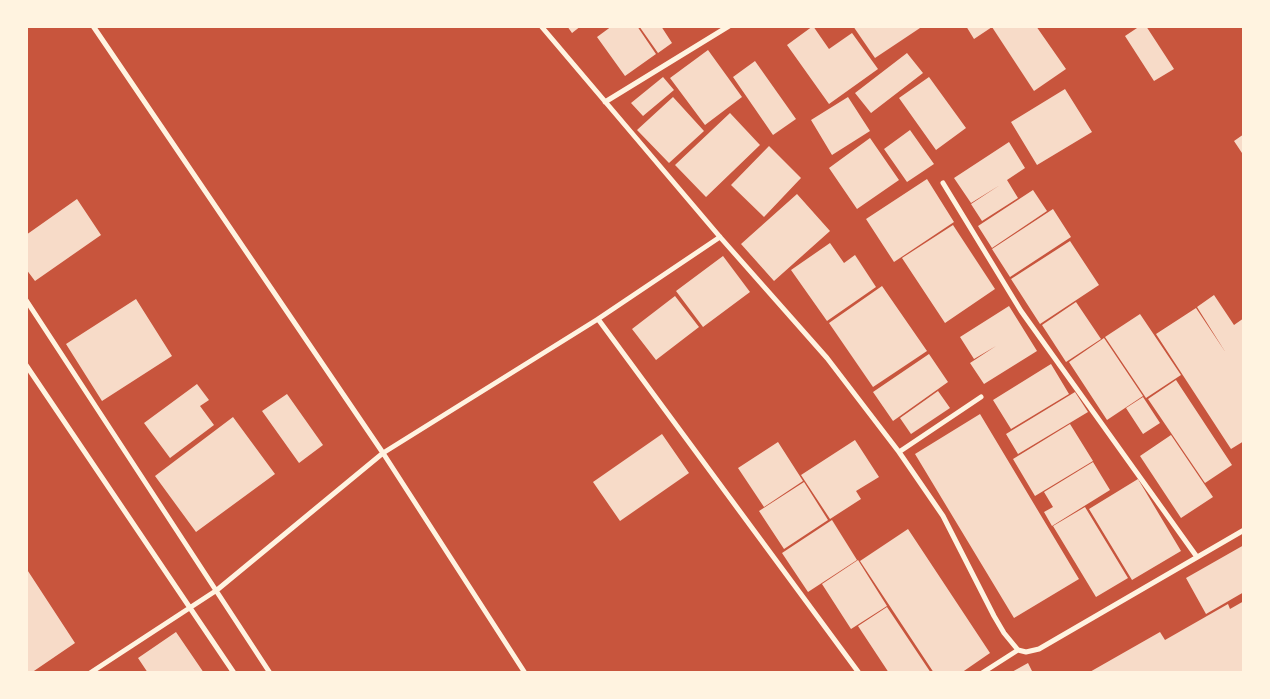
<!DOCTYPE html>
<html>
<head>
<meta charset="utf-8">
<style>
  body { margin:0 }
  #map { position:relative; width:1270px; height:699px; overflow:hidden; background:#c8553d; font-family:"Crimson Pro",serif }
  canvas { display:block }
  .frame { position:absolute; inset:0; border:28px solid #fff3e0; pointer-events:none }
</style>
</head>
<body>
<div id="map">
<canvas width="1270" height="699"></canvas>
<div class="frame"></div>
</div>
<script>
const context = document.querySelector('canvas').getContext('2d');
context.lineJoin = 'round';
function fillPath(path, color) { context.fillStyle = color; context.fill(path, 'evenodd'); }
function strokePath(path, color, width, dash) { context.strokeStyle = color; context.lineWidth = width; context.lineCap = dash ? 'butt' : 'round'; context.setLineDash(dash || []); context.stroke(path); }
fillPath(new Path2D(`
  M 567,26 L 581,26 L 572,33 Z
  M 612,26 L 637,26 L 656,54 L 625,76 L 597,37 Z
  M 639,26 L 661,26 L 672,43 L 658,53 Z
  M 813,26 L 829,49 L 852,33 L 878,69 L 829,104 L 787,45 Z
  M 853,26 L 923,26 L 875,58 Z
  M 966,26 L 1036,26 L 1066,69 L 1034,91 L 992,27 L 974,39 Z
  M 1140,26 L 1146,26 L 1174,69 L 1154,81 L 1125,36 Z
  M 708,50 L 742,97 L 705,125 L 670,78 Z
  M 907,53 L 923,73 L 871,113 L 855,93 Z
  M 755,61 L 796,119 L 773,135 L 733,77 Z
  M 663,77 L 674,90 L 643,116 L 631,103 Z
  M 929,77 L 966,128 L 936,150 L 899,98 Z
  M 1065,89 L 1092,132 L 1037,165 L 1011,122 Z
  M 673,97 L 704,131 L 669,163 L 637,130 Z
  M 848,97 L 870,131 L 832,155 L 811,120 Z
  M 730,113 L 760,145 L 706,197 L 675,165 Z
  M 910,130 L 934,164 L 907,182 L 884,149 Z
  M 1244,134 L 1244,156 L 1234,141 Z
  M 870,138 L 899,180 L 857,209 L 829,168 Z
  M 1009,142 L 1025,168 L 1007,180 L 1018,198 L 982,221 L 971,204 L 1000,185 L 971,203 L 954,178 Z
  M 769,146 L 801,178 L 764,217 L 731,185 Z
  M 927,179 L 954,222 L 894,262 L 866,219 Z
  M 1033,190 L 1047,211 L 992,248 L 978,226 Z
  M 797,194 L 830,231 L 774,281 L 741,244 Z
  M 77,199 L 101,235 L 35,281 L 26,269 L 26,235 Z
  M 1053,209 L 1071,237 L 1010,277 L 992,249 Z
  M 953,225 L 995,289 L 945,323 L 902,258 Z
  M 1070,241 L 1099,285 L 1040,324 L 1011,279 Z
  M 830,243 L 844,263 L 855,255 L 876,287 L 827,321 L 791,270 Z
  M 723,256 L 750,292 L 703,327 L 676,291 Z
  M 882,286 L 927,351 L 873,387 L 829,323 Z
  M 1214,295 L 1234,325 L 1244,318 L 1244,441 L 1231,449 L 1156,334 L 1196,308 L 1226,353 L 1197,307 Z
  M 675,296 L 699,327 L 656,360 L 632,329 Z
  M 136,299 L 172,356 L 102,401 L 66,344 Z
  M 1076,302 L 1101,339 L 1066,362 L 1042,325 Z
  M 1009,306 L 1037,351 L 984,384 L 970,363 L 996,346 L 974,359 L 960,337 Z
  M 1140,314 L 1181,375 L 1146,398 L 1105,337 Z
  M 1104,338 L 1143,396 L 1107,420 L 1069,362 Z
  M 929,354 L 948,382 L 893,421 L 873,392 Z
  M 1051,364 L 1069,394 L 1011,429 L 993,400 Z
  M 1176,380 L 1232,465 L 1205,483 L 1148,399 Z
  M 197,384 L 209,400 L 200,406 L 214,425 L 170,458 L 144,423 Z
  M 938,391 L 950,408 L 911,434 L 900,418 Z
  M 1075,392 L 1088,412 L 1018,454 L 1006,434 Z
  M 287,394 L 323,445 L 299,463 L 262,411 Z
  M 1143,397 L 1160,423 L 1143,434 L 1126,408 Z
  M 980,414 L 1079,579 L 1014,618 L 915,454 Z
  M 233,417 L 275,474 L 196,532 L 155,476 Z
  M 1070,424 L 1093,461 L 1035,496 L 1013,459 Z
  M 662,434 L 689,473 L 620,521 L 593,482 Z
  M 1171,435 L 1213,497 L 1181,518 L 1140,456 Z
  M 855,440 L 879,477 L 856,491 L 861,499 L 830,519 L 801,475 Z
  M 778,442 L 803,481 L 764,507 L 738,468 Z
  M 1093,462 L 1110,490 L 1052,526 L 1044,512 L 1053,507 L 1044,492 Z
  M 1138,479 L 1181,551 L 1132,580 L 1089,509 Z
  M 804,482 L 828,520 L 784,549 L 759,511 Z
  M 1085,507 L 1128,578 L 1096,597 L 1053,526 Z
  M 832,520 L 857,560 L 808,592 L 782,553 Z
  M 908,529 L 990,653 L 961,673 L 934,673 L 860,561 Z
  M 1244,545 L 1244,592 L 1206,614 L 1186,578 Z
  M 858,560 L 887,606 L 851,629 L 822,584 Z
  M 26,568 L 75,643 L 31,673 L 28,673 L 26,670 Z
  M 1244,601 L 1244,673 L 1088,673 L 1160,632 L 1165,640 L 1228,604 L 1230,609 Z
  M 887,607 L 931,673 L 889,673 L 858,626 Z
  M 176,632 L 204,673 L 148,673 L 138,658 Z
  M 1028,663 L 1033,673 L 1010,673 Z`), '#f7dbc8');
strokePath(new Path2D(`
  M 93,26 L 383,453 L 525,673
  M 541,26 L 720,237 L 827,358 L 899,452 L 943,516 L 994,616 L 1004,633 L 1018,650 L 1026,652 L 1039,649 L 1244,530
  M 605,102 L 729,26
  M 943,183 L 1021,311 L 1197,557
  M 26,300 L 270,673
  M 598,319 L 859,673
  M 26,365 L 234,673
  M 899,452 L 981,397
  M 90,673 L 217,590 L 383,453 L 598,319 L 720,237
  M 982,673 L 1018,650`), '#fff3e0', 5);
</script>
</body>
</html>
